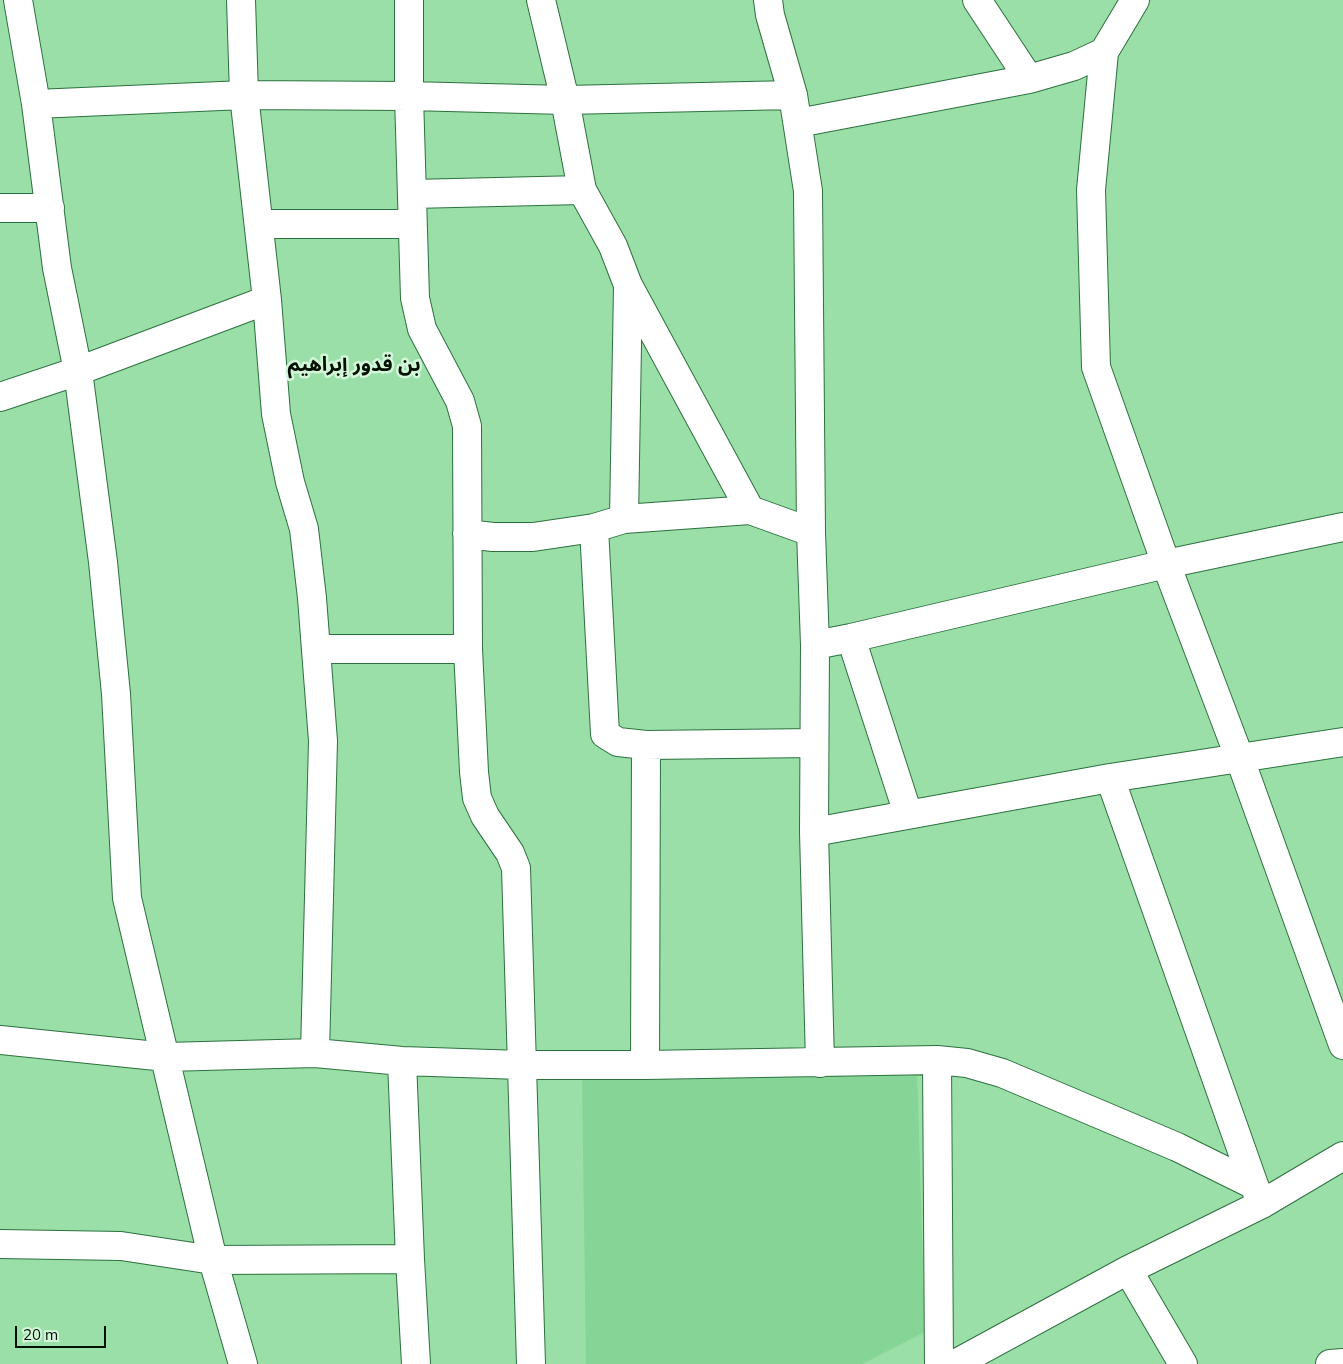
<!DOCTYPE html>
<html>
<head>
<meta charset="utf-8">
<style>
  body { margin:0 }
  #map { position:relative; width:1343px; height:1364px; overflow:hidden; background:#99dfa7; font-family:Mulish,sans-serif }
  canvas { display:block }
  .scale { position:absolute; left:15px; top:1326px; width:91px; height:22px; box-sizing:border-box; border:2px solid #001101; border-top:0; padding-left:6px; font-size:15px; line-height:18px; white-space:nowrap; color:#001101; -webkit-text-stroke:4px #d4f7da; paint-order:stroke }
</style>
</head>
<body>
<div id="map">
<canvas width="1343" height="1364"></canvas>
<div class="scale">20 m</div>
</div>
<script>
const context = document.querySelector('canvas').getContext('2d');
context.lineJoin = 'round';
function fillPath(path, color) { context.fillStyle = color; context.fill(path, 'evenodd'); }
function strokePath(path, color, width, dash) { context.strokeStyle = color; context.lineWidth = width; context.lineCap = dash ? 'butt' : 'round'; context.setLineDash(dash || []); context.stroke(path); }
function drawText(font, color, halo, rows, align = 'center') {
  context.font = font + ' Mulish,"Noto Sans Arabic",sans-serif'; context.lineWidth = 5; context.setLineDash([]); context.textBaseline = 'middle'; context.strokeStyle = halo; context.fillStyle = color; for (const [text, x, y, turn = 0] of rows) {
    context.save(); context.translate(x, y); context.rotate((+turn || 0) * Math.PI / 180); context.textAlign = isNaN(turn) ? turn : align; if (halo) context.strokeText(text, 0, 0); context.fillText(text, 0, 0); context.restore();
  }
}
fillPath(new Path2D(`
  M 917,1068 L 925,1332 L 862,1364 L 586,1364 L 582,1075 Z`), '#87d497');
const street = new Path2D(`
  M 18,0 L 36,104 L 57,268 L 78,371 L 103,562 L 116,694 L 127,898 L 213,1260 L 243,1364
  M 409,0 L 409,96 L 415,298 L 422,329 L 460,401 L 467,426 L 468,649 L 474,772 L 477,798 L 485,816 L 510,853 L 516,868 L 531,1364
  M 541,0 L 565,100 L 582,190 L 613,246 L 628,285 L 750,510 L 811,532
  M 768,0 L 770,15 L 793,95 L 808,191 L 811,532 L 815,645 L 814,832 L 820,1063
  M 977,0 L 1029,79
  M 1135,0 L 1104,52 L 1091,190 L 1096,367 L 1166,564 L 1240,759 L 1343,1045
  M 36,104 L 244,95 L 241,0
  M 798,123 L 1029,79 L 1074,66 L 1104,52
  M 412,194 L 582,190
  M 0,208 L 50,208
  M 259,224 L 412,224
  M 0,397 L 78,371 L 267,300
  M 624,519 L 628,286
  M 594,528 L 605,734 L 618,742 L 646,745 L 814,743
  M 467,534 L 493,537 L 533,537 L 594,528 L 624,519 L 750,510
  M 851,638 L 908,814
  M 815,645 L 851,638 L 1166,564 L 1343,527
  M 316,649 L 468,649
  M 1110,778 L 1254,1185
  M 814,832 L 1110,778 L 1343,742
  M 0,1040 L 166,1057 L 315,1053 L 402,1061 L 521,1065 L 645,1065 L 937,1060 L 967,1063 L 1002,1073 L 1177,1147 L 1254,1185 L 1262,1204
  M 315,1053 L 323,741 L 312,598 L 304,529 L 290,482 L 276,414 L 267,300 L 244,95 L 409,96 L 565,100 L 793,95
  M 937,1060 L 939,1364
  M 402,1061 L 410,1259 L 416,1364
  M 645,1065 L 646,745
  M 0,1244 L 121,1246 L 213,1260 L 410,1259
  M 1128,1270 L 1183,1364
  M 955,1364 L 1128,1270 L 1262,1204 L 1343,1156
  M 1330,1364 L 1343,1363`);
strokePath(street, '#2c713f', 30);
strokePath(street, '#fff', 28);
drawText('bold 20px', '#001101', '#d4f7da', [
  ["بن قدور إبراهيم",354,365]
]);
</script>
</body>
</html>
